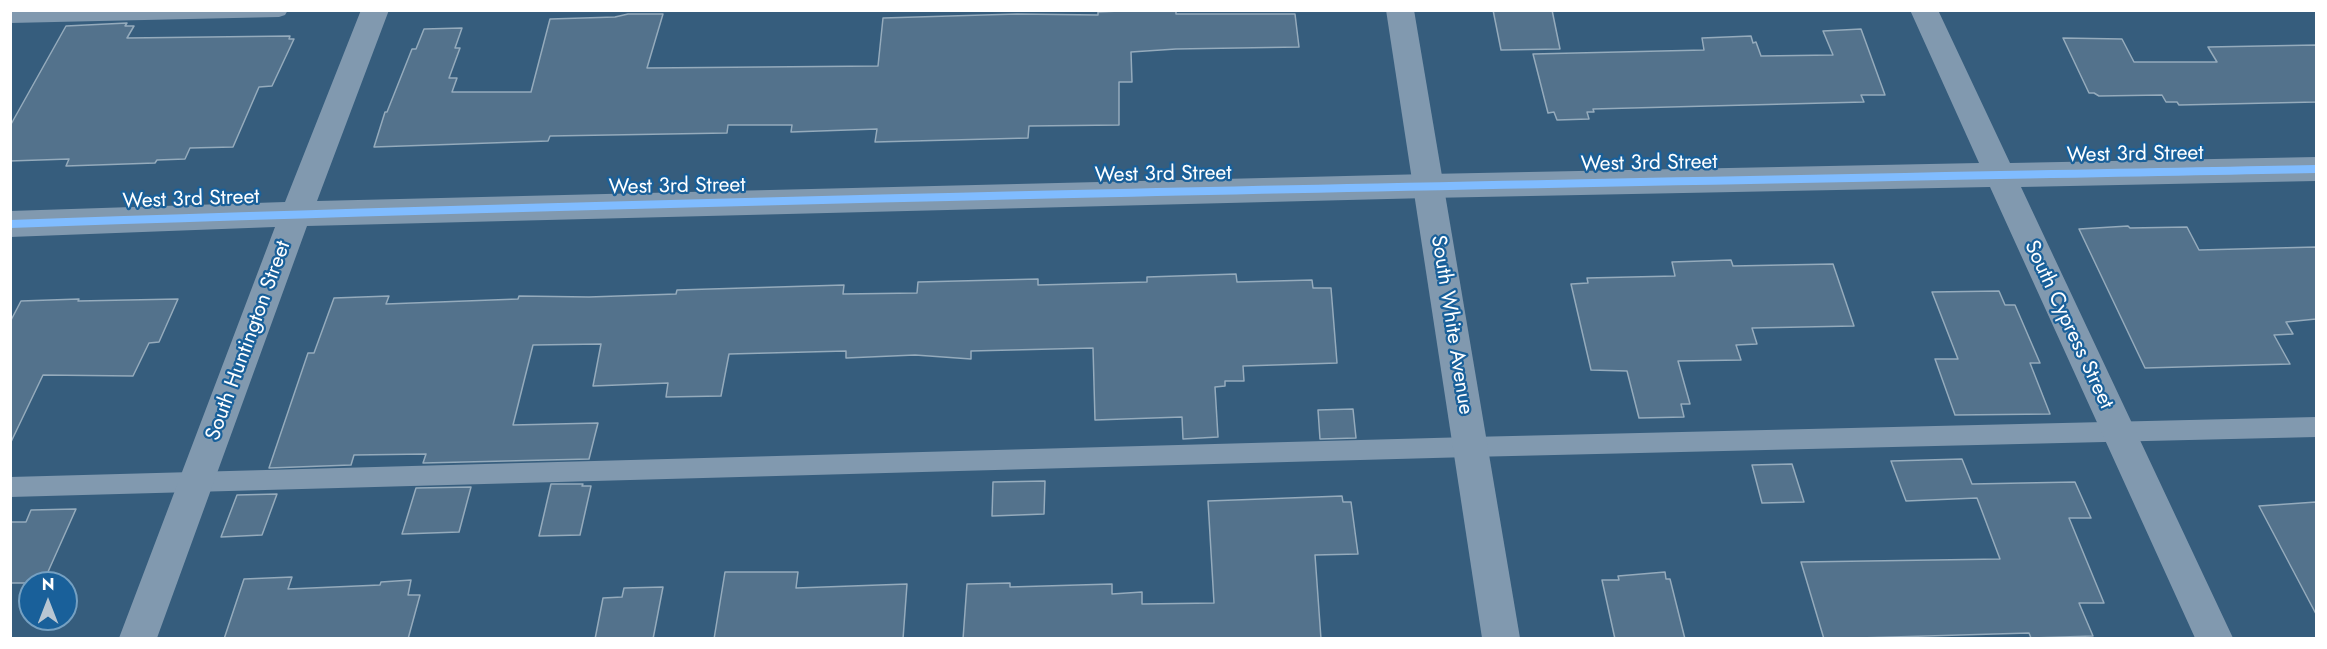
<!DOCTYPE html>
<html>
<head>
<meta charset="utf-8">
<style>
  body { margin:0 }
  #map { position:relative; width:2327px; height:649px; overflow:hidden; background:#365d7d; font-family:Jost,sans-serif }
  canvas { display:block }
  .frame { position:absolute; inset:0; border:12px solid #fff; pointer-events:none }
  .north { position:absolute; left:18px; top:571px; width:60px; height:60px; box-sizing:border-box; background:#19609a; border:2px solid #75a0c2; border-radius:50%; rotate:0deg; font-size:16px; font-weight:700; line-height:24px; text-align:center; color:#fff }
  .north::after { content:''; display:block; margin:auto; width:21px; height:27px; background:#b9c6d2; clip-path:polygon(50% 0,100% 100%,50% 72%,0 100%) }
</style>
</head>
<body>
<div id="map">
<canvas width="2327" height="649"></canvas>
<div class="frame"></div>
<div class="north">N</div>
</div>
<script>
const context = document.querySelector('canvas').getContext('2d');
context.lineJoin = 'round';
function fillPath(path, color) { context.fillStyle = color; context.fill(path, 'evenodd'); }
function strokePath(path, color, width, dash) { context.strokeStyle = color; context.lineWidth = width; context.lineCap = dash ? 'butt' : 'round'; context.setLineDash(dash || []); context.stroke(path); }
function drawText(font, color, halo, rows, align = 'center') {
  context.font = font + ' Jost,sans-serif'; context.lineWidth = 4.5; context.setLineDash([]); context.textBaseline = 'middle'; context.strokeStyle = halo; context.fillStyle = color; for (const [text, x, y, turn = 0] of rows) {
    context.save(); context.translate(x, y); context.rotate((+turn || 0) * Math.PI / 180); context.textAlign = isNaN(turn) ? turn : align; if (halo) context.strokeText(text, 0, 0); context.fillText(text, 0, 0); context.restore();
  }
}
const building = new Path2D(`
  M 1141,10 L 1176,10 L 1176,14 L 1295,14 L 1299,47 L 1176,49 L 1131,52 L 1132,82 L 1119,82 L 1119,125 L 1029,126 L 1028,138 L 875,142 L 877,129 L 791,132 L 792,125 L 728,125 L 727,133 L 550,136 L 548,141 L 374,147 L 385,112 L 387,112 L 412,49 L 416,49 L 424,29 L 462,28 L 455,48 L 460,48 L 449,78 L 457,78 L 452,92 L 531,92 L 550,19 L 615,17 L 628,14 L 663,14 L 647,68 L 878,66 L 883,18 L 1017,14 L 1098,15 L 1098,12 Z
  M 1493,10 L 1552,10 L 1560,49 L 1501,50 Z
  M 127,23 L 125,26 L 134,26 L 127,38 L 290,36 L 289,39 L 294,39 L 272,86 L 259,87 L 233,147 L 190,148 L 185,159 L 157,160 L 155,163 L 66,166 L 69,159 L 10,161 L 10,126 L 66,26 Z
  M 1861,29 L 1885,95 L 1861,95 L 1864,102 L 1593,109 L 1594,112 L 1587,112 L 1589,119 L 1557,120 L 1554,112 L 1548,113 L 1533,54 L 1704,50 L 1702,38 L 1751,36 L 1753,43 L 1756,42 L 1761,56 L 1833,55 L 1823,31 Z
  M 2063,38 L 2122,39 L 2134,62 L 2217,62 L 2208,47 L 2316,45 L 2316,102 L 2179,105 L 2177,102 L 2166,102 L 2162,95 L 2099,96 L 2094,93 L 2089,93 Z
  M 2128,226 L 2130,228 L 2187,227 L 2199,250 L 2316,247 L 2316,319 L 2286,322 L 2293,334 L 2274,335 L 2290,364 L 2145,368 L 2079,229 Z
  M 1731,260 L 1733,266 L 1833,264 L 1854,326 L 1752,328 L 1757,344 L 1736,345 L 1741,360 L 1678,361 L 1690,404 L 1681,404 L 1684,417 L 1639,418 L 1627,371 L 1591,370 L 1571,284 L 1588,283 L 1587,278 L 1675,276 L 1672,262 Z
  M 1236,274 L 1237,282 L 1312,280 L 1313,288 L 1331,288 L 1337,363 L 1243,366 L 1244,381 L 1225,381 L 1225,386 L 1215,387 L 1218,437 L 1183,439 L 1182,417 L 1095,420 L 1093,348 L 971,351 L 971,359 L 915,355 L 846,358 L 846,351 L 729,354 L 721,396 L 666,397 L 668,383 L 593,386 L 601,344 L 533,345 L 513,425 L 598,423 L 589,459 L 423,463 L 426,454 L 354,455 L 351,465 L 269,468 L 308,353 L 314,353 L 334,298 L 389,296 L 386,304 L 518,299 L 519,296 L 589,297 L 676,294 L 677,290 L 844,285 L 843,294 L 917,293 L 918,282 L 1038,279 L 1038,285 L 1147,282 L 1147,277 Z
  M 1999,291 L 2005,305 L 2015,305 L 2040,363 L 2030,363 L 2050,414 L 1955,415 L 1935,359 L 1958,359 L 1932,292 Z
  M 79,299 L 78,301 L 178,299 L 159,342 L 149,343 L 133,376 L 43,375 L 10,444 L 10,322 L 21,301 Z
  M 1353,409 L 1356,438 L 1320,439 L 1318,410 Z
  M 1962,459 L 1972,484 L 2075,482 L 2091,518 L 2069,518 L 2104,603 L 2079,603 L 2093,636 L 2031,638 L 2029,633 L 1824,639 L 1801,562 L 2000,559 L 1977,498 L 1906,501 L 1891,461 Z
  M 1792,464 L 1804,502 L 1762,503 L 1752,465 Z
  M 1045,481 L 1044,514 L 992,516 L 993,482 Z
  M 551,484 L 583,484 L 582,486 L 591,486 L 580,535 L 539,536 Z
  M 471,487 L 459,532 L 402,534 L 416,488 Z
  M 277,494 L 262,535 L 221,537 L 237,495 Z
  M 1342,496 L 1343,502 L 1351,502 L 1358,554 L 1315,555 L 1321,639 L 963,639 L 967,584 L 1010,583 L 1010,587 L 1112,584 L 1112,594 L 1142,592 L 1142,604 L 1214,603 L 1208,501 Z
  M 2316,502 L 2316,614 L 2259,506 Z
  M 76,509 L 43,583 L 10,583 L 10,522 L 26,522 L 31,510 Z
  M 725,572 L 798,572 L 796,588 L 907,584 L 903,639 L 714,639 Z
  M 1665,572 L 1666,579 L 1670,579 L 1685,639 L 1615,639 L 1602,580 L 1619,580 L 1618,576 Z
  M 292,577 L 288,589 L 380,585 L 381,582 L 411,580 L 408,595 L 420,595 L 408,639 L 224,639 L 244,579 Z
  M 663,587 L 653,639 L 595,639 L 603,598 L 622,597 L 624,588 Z`);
fillPath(building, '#53728c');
strokePath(building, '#95abbc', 1.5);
fillPath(new Path2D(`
  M 10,10 L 288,10 L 285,15 L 279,17 L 10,23 Z
  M 2316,417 L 2316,437 L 1470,457 L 10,497 L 10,477 L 1470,437 Z`), '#8199af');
fillPath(new Path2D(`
  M 361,10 L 389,10 L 317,201 L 1428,174 L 1979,163 L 1910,10 L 1938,10 L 2010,163 L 2316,157 L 2316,181 L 2021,187 L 2233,638 L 2195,638 L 1990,187 L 1428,198 L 307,226 L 157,638 L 119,638 L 275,227 L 10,237 L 10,211 L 285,202 Z`), '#8199af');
fillPath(new Path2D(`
  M 1386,10 L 1414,10 L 1520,638 L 1482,638 Z`), '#8199af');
strokePath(new Path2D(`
  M 10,224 C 778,197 1547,184 2316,169`), '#80bcff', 8);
drawText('21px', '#fff', '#19609a', [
  ["West 3rd Street",2135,155,-1],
  ["West 3rd Street",1649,164,-1],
  ["West 3rd Street",1163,175,-1],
  ["West 3rd Street",677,187,-1],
  ["West 3rd Street",191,200,-2],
  ["South White Avenue",1451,325,81],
  ["South Cypress Street",2068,325,65],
  ["South Huntington Street",249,341,-70]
]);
</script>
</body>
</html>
